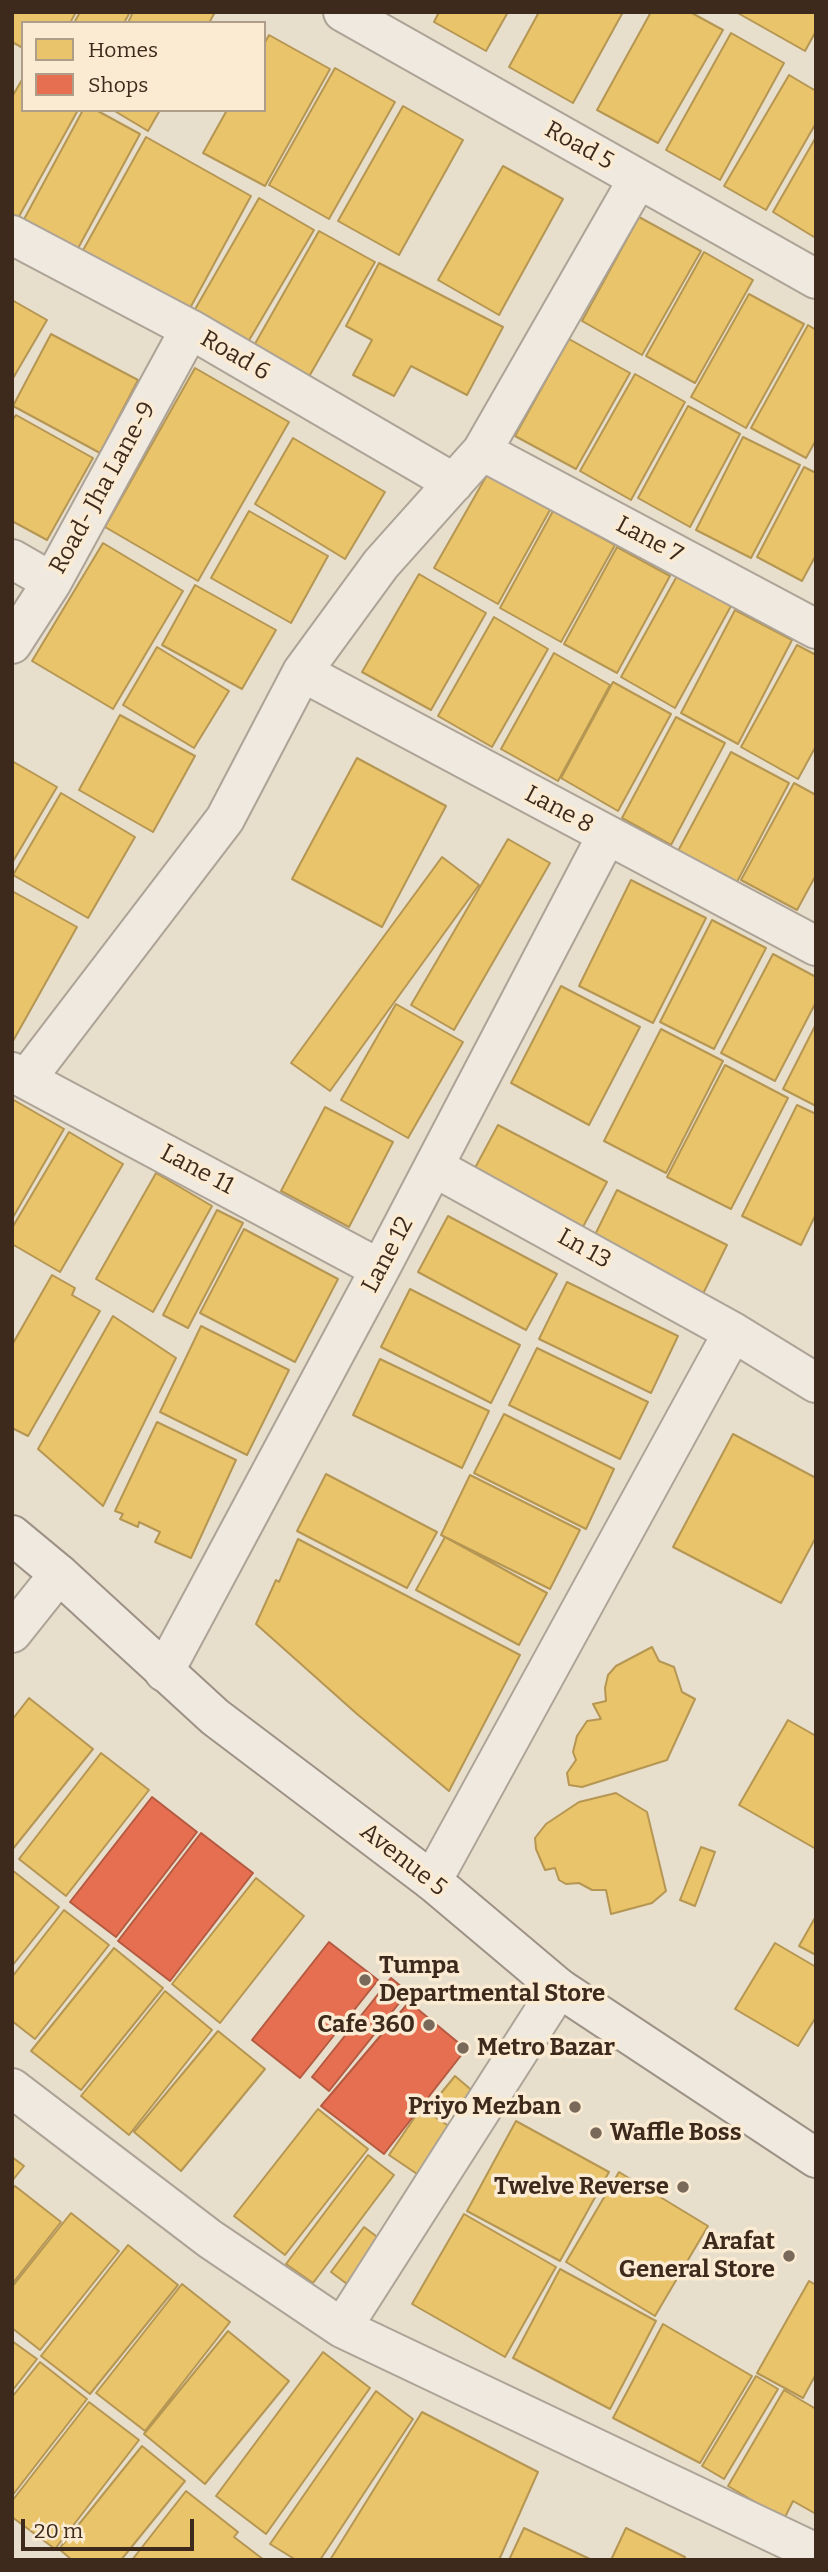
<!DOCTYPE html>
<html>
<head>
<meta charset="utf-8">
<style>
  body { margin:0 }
  #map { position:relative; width:828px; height:2572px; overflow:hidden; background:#e8decc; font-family:Bitter,serif }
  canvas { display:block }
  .frame { position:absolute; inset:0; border:14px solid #3d2a1c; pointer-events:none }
  .legend { position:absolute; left:21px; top:21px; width:245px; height:91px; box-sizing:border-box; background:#faebd2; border:2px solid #ae9e89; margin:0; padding:9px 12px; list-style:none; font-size:21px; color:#3d2a1c }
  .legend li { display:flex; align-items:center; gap:14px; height:35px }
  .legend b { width:35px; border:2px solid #ae9e89 }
  .scale { position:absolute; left:21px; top:2519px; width:173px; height:32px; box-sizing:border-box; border:4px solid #3d2a1c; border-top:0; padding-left:9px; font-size:21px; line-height:24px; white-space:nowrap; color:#3d2a1c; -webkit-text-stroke:5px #faebd2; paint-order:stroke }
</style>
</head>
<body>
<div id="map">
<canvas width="828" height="2572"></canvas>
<div class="frame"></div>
<ul class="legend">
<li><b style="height:19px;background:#e9c46a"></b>Homes</li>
<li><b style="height:19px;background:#e76f51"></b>Shops</li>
</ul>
<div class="scale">20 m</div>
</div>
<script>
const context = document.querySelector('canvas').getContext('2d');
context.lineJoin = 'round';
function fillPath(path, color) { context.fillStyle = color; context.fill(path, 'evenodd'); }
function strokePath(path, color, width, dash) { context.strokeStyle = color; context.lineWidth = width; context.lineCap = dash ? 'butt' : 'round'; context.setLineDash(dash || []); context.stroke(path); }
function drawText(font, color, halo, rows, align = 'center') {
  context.font = font + ' Bitter,serif'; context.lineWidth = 7; context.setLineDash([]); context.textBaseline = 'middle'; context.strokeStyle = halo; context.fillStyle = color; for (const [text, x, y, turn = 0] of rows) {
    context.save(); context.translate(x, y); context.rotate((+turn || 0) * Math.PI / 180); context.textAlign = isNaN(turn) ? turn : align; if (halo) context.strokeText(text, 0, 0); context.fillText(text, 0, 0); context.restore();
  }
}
const homes = new Path2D(`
  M 12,12 L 76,12 L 70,23 L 23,23 L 23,48 L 12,42 Z
  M 80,12 L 130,12 L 124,23 L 74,23 Z
  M 133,12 L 215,12 L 209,23 L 128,23 Z
  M 439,12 L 508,12 L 486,51 L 434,22 Z
  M 539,12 L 623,12 L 573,103 L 509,67 Z
  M 651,12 L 690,12 L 723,30 L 658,143 L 597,110 Z
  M 736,12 L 816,12 L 816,31 L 805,51 Z
  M 731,33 L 784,63 L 720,180 L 666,150 Z
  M 269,35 L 330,69 L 265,186 L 203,153 L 227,110 L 264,110 L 264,44 Z
  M 335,68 L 395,102 L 329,219 L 269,185 Z
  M 789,75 L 816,91 L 816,123 L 766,210 L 724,186 Z
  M 23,78 L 23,110 L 78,110 L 17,220 L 12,217 L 12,97 Z
  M 403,106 L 463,140 L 399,255 L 338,221 Z
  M 83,110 L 96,110 L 140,134 L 76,252 L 22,223 Z
  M 113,110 L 160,110 L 148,131 Z
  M 146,137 L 251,196 L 189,310 L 82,252 Z
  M 816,137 L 816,234 L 814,237 L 773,212 Z
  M 503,166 L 563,199 L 499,315 L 438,280 Z
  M 259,198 L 314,230 L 248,342 L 194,311 Z
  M 639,217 L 701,251 L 642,355 L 582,321 Z
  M 319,231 L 375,262 L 307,380 L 252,349 Z
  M 704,252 L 753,280 L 695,383 L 646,356 Z
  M 379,263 L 503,327 L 467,395 L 411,366 L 394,396 L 353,375 L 372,340 L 346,326 Z
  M 749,294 L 804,324 L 746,428 L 691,397 Z
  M 12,300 L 47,320 L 12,380 Z
  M 808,325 L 816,330 L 816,440 L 806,458 L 751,428 Z
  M 51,334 L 138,380 L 100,453 L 13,406 Z
  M 569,339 L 630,373 L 576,469 L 515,436 Z
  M 195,368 L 289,422 L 198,581 L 105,527 Z
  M 635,374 L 685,402 L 631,500 L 580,471 Z
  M 688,406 L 740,434 L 690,527 L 638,498 Z
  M 16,415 L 93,458 L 47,540 L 12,521 L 12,421 Z
  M 743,437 L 800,465 L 751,558 L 696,530 Z
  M 293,438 L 385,492 L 345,559 L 255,504 Z
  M 804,467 L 816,473 L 816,555 L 802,581 L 757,557 Z
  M 487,475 L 550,510 L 498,604 L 434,568 Z
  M 249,511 L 328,556 L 291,623 L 211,578 Z
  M 553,511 L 615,545 L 561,642 L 500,608 Z
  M 103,543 L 183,591 L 113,709 L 32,661 Z
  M 617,547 L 670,576 L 617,673 L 564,644 Z
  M 419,574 L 486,613 L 431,710 L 362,672 Z
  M 677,576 L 731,606 L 675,708 L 621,677 Z
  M 195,585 L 276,630 L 242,689 L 162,645 Z
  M 735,610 L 792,640 L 738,744 L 681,713 Z
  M 494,617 L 548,649 L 492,747 L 438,716 Z
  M 797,645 L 816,655 L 816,746 L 798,779 L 741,747 Z
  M 157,647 L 229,691 L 194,748 L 123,705 Z
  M 554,653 L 610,685 L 558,781 L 501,749 Z
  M 613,682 L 671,714 L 618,811 L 561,778 Z
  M 120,715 L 195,756 L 153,832 L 79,790 Z
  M 676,717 L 725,743 L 671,845 L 622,818 Z
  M 731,752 L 789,783 L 737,882 L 678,851 Z
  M 357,758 L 446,806 L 382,927 L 292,879 Z
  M 12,761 L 57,787 L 12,863 Z
  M 794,783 L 816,795 L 816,875 L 797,910 L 741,880 Z
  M 61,793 L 135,837 L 88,918 L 13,875 Z
  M 508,839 L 550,863 L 454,1030 L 411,1005 Z
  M 442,857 L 479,885 L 330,1091 L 291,1063 Z
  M 631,880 L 706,918 L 653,1023 L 579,986 Z
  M 12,891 L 77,927 L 13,1041 L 12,1040 Z
  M 712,920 L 766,948 L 714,1049 L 660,1022 Z
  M 773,954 L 816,977 L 816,1002 L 775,1081 L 721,1053 Z
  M 561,986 L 640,1027 L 589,1125 L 511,1083 Z
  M 396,1004 L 463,1042 L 408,1138 L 341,1100 Z
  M 816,1024 L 816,1106 L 783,1089 Z
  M 661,1029 L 723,1061 L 666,1173 L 604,1141 Z
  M 725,1065 L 788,1098 L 731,1209 L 667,1177 Z
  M 12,1099 L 64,1129 L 12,1219 Z
  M 797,1105 L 816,1114 L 816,1214 L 801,1245 L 742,1216 Z
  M 325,1107 L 393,1142 L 349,1227 L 281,1191 Z
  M 498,1125 L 607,1182 L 577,1238 L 468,1181 Z
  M 69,1132 L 123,1164 L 60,1272 L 12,1244 L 12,1228 Z
  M 156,1173 L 212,1206 L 153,1312 L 96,1279 Z
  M 617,1190 L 727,1245 L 699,1302 L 589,1247 Z
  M 217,1210 L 243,1223 L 188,1328 L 163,1315 Z
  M 448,1216 L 557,1274 L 526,1330 L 418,1272 Z
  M 244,1229 L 338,1279 L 295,1362 L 200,1313 Z
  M 52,1275 L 75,1288 L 72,1295 L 100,1311 L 28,1436 L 12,1428 L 12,1345 Z
  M 567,1282 L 678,1336 L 651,1393 L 539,1339 Z
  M 410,1289 L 520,1345 L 491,1403 L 381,1347 Z
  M 113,1316 L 176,1358 L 103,1506 L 38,1449 Z
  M 201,1326 L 289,1370 L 247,1455 L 160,1412 Z
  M 537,1348 L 648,1402 L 620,1459 L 509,1405 Z
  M 380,1359 L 489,1411 L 462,1468 L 353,1415 Z
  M 504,1414 L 614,1469 L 586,1529 L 474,1473 Z
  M 157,1422 L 236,1460 L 191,1558 L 155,1542 L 160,1532 L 139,1522 L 138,1527 L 120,1519 L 123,1514 L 115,1511 Z
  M 733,1434 L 816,1478 L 816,1537 L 781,1603 L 673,1547 Z
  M 326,1474 L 437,1532 L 407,1588 L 297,1531 Z
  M 470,1475 L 580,1530 L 550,1589 L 441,1535 Z
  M 445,1537 L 547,1593 L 519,1645 L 416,1590 Z
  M 298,1539 L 520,1655 L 449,1791 L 357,1714 L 256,1624 L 276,1580 L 279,1582 Z
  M 652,1647 L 659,1661 L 674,1667 L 682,1692 L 695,1699 L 667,1760 L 582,1787 L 569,1785 L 567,1773 L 576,1760 L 573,1752 L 577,1736 L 587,1721 L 601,1719 L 593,1704 L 606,1701 L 605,1688 L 608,1675 L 616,1666 Z
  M 29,1698 L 93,1749 L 12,1850 L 12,1720 Z
  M 788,1720 L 816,1736 L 816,1849 L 739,1805 Z
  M 101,1753 L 149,1790 L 66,1896 L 19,1859 Z
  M 616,1793 L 647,1812 L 666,1891 L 652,1903 L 611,1914 L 606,1890 L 592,1890 L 579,1883 L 566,1884 L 559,1880 L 555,1868 L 545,1870 L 536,1849 L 535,1838 L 546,1824 L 579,1802 Z
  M 701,1847 L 715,1852 L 695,1906 L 680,1900 Z
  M 12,1870 L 59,1907 L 12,1966 Z
  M 256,1878 L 304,1916 L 220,2023 L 172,1984 Z
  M 64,1910 L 109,1945 L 35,2039 L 12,2021 L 12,1977 Z
  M 816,1916 L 816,1955 L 799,1946 Z
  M 775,1943 L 816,1967 L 816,2017 L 798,2046 L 735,2009 Z
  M 114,1948 L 163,1988 L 81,2090 L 31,2051 Z
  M 165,1991 L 212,2030 L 129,2135 L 81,2096 Z
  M 218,2031 L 265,2069 L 181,2171 L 134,2132 Z
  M 455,2076 L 475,2093 L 458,2114 L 437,2098 Z
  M 421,2108 L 455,2130 L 423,2178 L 389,2155 Z
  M 318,2109 L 368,2149 L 285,2255 L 234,2216 Z
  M 516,2121 L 609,2172 L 560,2261 L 467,2211 Z
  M 368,2155 L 394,2175 L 313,2283 L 286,2264 Z
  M 12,2157 L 24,2166 L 12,2181 Z
  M 619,2172 L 708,2226 L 655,2316 L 566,2262 Z
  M 15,2186 L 61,2222 L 12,2284 L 12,2189 Z
  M 71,2213 L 119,2251 L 40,2350 L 12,2328 L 12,2287 Z
  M 464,2214 L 556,2267 L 505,2357 L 412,2304 Z
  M 364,2227 L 384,2242 L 351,2287 L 331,2272 Z
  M 128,2245 L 178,2285 L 90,2394 L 41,2356 Z
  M 560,2269 L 656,2321 L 610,2409 L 513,2358 Z
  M 809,2281 L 816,2285 L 816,2374 L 803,2398 L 757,2373 Z
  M 182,2284 L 230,2322 L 145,2431 L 96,2393 Z
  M 663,2324 L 752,2376 L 700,2463 L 613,2418 Z
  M 228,2331 L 289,2381 L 205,2484 L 144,2434 Z
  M 12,2341 L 37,2359 L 12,2391 Z
  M 323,2352 L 370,2388 L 266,2534 L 216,2496 Z
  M 40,2362 L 87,2399 L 12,2496 L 12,2397 Z
  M 756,2376 L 778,2389 L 724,2479 L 702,2466 Z
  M 784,2390 L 816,2409 L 816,2514 L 793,2501 L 784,2519 L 728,2486 Z
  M 376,2391 L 413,2419 L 320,2560 L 296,2560 L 270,2544 Z
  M 89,2402 L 139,2440 L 55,2549 L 12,2517 L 12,2501 Z
  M 422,2412 L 538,2472 L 499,2560 L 330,2560 Z
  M 142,2446 L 185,2481 L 121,2560 L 72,2560 L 59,2549 Z
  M 186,2491 L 238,2532 L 234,2537 L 264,2560 L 132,2560 Z
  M 524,2528 L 592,2560 L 509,2560 Z
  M 626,2528 L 685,2557 L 684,2560 L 611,2560 Z`);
fillPath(homes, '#e9c46a');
strokePath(homes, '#b59653', 2);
const shops = new Path2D(`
  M 152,1797 L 197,1832 L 116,1937 L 70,1902 Z
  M 201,1833 L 253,1873 L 170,1981 L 118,1941 Z
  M 329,1942 L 378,1980 L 300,2078 L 252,2040 Z
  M 391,1978 L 408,1992 L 329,2091 L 312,2077 Z
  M 409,2002 L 466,2049 L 384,2154 L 321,2106 Z`);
fillPath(shops, '#e76f51');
strokePath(shops, '#b45a41', 2);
const street = new Path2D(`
  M 343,12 L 816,279
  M 12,235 L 190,329 L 454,483
  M 482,451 L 816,629
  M 12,559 L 52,582
  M 12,644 L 52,582 L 190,329
  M 302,672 L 816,946
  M 12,1072 L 380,1269
  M 27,1078 L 225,819 L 302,672 L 381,564 L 482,451 L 638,179
  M 434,1167 L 733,1332 L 816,1383
  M 12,1633 L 59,1574
  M 164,1672 L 380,1269 L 607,835
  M 432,1881 L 733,1332
  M 12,2088 L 210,2239 L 342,2328 L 816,2553
  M 342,2328 L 559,1988`);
const secondary = new Path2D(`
  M 12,1535 L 59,1574 L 215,1717 L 432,1881 L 559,1988 L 816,2158`);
strokePath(street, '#ada396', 42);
strokePath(secondary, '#9d9285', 42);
strokePath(street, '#efe9e0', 38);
strokePath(secondary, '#efe9e0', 38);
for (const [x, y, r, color] of [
  [365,1980,7,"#79695a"],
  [429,2025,7,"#79695a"],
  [463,2048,7,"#79695a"],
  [575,2107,7,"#79695a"],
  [596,2133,7,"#79695a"],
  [683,2187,7,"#79695a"],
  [789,2256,7,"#79695a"]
]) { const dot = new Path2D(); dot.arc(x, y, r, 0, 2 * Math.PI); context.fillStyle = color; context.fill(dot); strokePath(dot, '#faebd2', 2.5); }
drawText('24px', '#3d2a1c', '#faebd2', [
  ["Road 5",579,146,29],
  ["Road 6",235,356,30],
  ["Road- Jha Lane-9",103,488,-61],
  ["Lane 7",649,540,28],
  ["Lane 8",559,810,28],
  ["Lane 11",197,1170,28],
  ["Ln 13",584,1249,29],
  ["Lane 12",388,1255,-62],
  ["Avenue 5",403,1860,38]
]);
drawText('bold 24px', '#3d2a1c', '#faebd2', [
  ["Tumpa",379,1966,"left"],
  ["Departmental Store",379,1994,"left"],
  ["Cafe 360",415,2025],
  ["Metro Bazar",477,2048,"left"],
  ["Priyo Mezban",561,2107],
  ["Waffle Boss",610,2133,"left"],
  ["Twelve Reverse",669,2187],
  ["Arafat",775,2242],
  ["General Store",775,2270]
], 'right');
</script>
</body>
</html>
